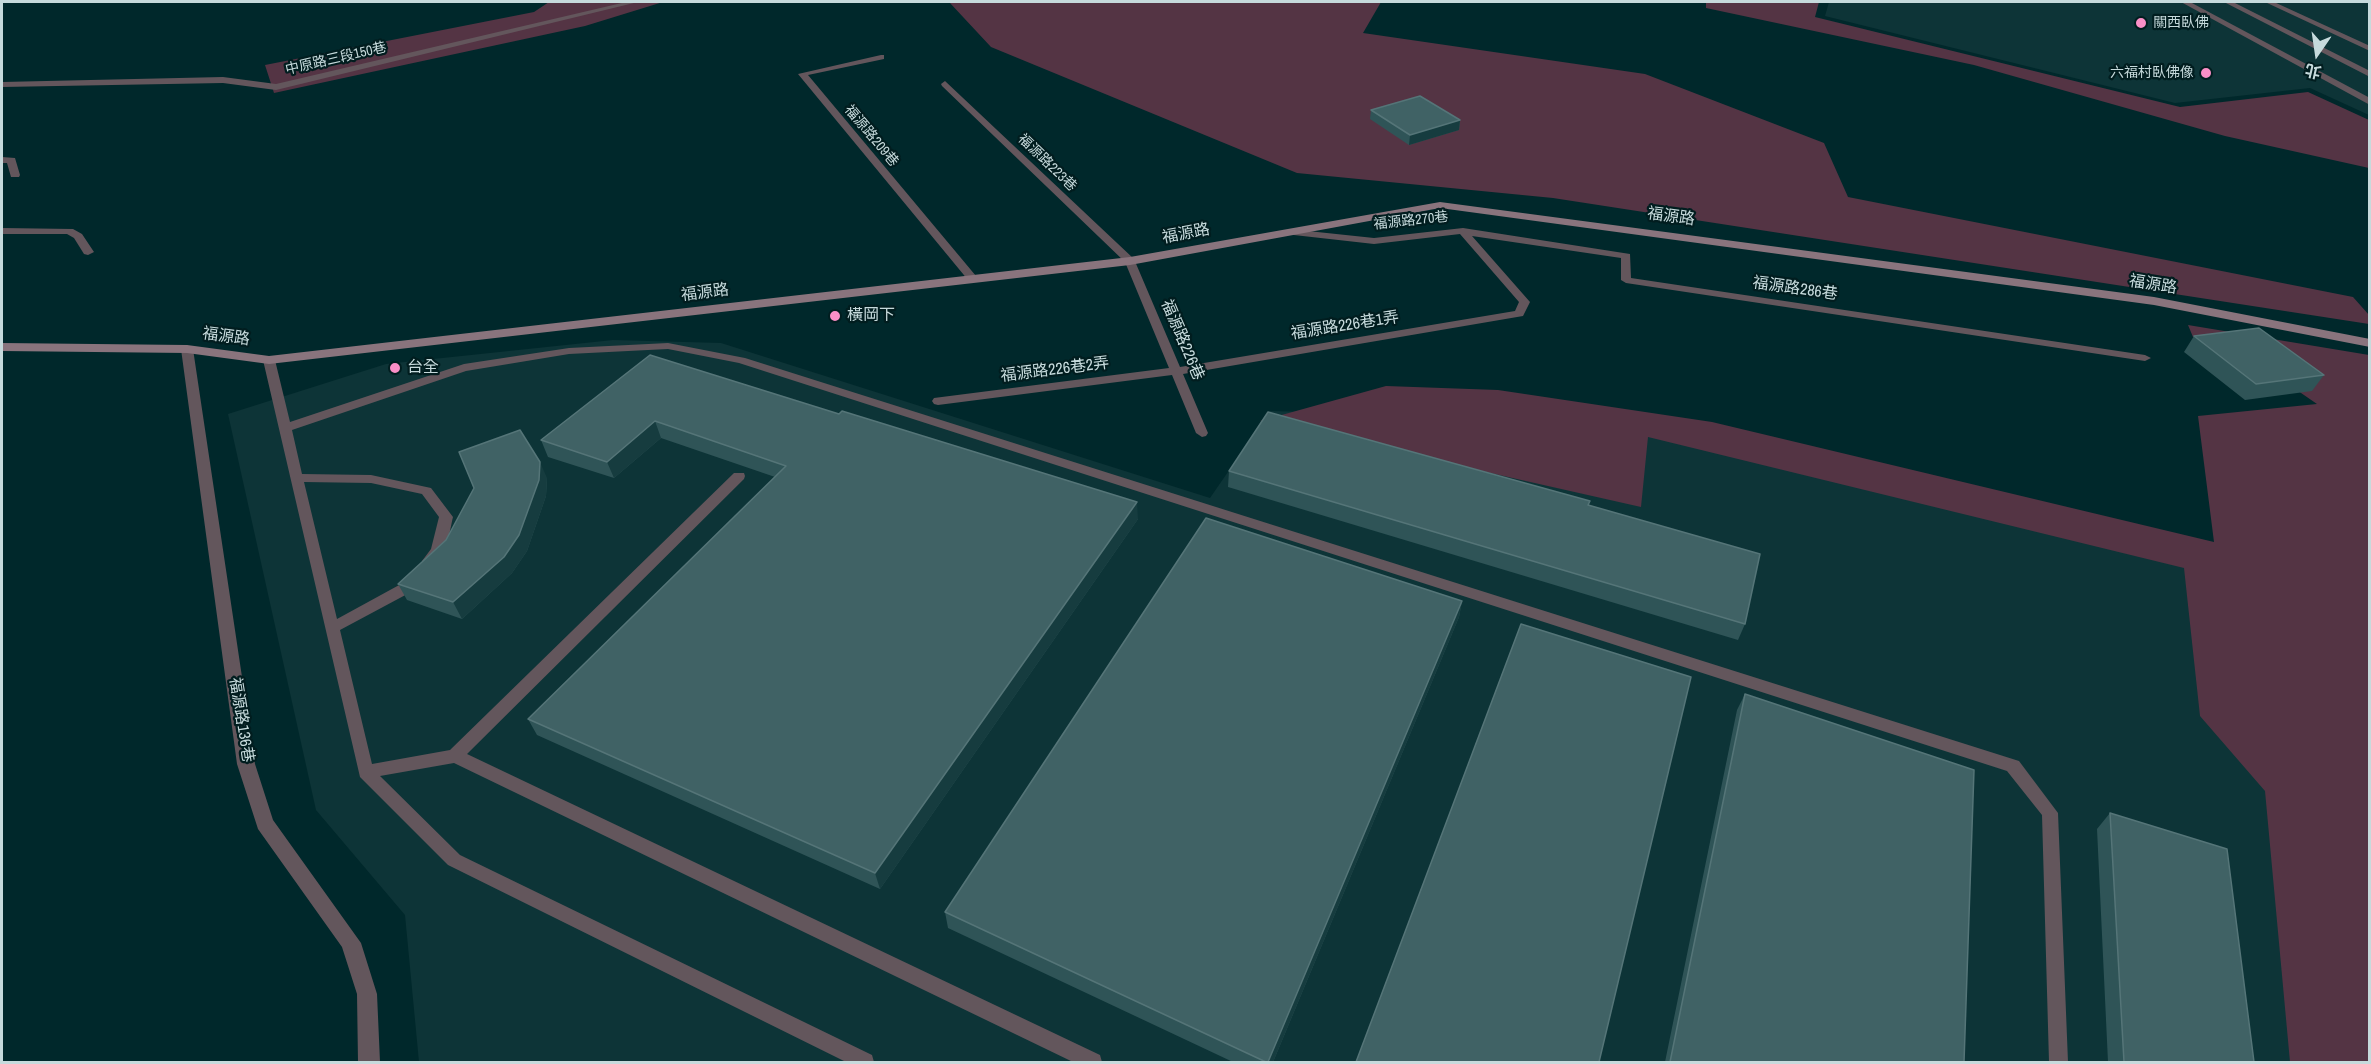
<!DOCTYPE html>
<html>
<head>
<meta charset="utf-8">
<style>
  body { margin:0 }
  #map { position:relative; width:2371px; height:1064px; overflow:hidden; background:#00282b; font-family:"Archivo Narrow","Noto Sans TC",sans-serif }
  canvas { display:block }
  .frame { position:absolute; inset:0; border:3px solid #c6dadc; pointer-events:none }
  .north { position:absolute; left:2287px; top:24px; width:60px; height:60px; -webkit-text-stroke:4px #011d1f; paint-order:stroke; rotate:193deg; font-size:16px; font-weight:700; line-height:24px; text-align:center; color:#c6dadc }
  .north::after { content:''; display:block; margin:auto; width:21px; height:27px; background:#c6dadc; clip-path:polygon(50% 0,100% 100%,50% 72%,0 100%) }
</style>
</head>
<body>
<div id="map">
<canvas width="2371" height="1064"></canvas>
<div class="frame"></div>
<div class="north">北</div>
</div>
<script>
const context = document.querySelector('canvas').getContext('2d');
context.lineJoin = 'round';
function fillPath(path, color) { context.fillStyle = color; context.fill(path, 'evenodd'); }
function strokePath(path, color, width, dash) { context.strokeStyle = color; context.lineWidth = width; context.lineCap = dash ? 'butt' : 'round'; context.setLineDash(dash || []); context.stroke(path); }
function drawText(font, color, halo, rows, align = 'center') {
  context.font = font + ' "Archivo Narrow","Noto Sans TC",sans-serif'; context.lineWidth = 4.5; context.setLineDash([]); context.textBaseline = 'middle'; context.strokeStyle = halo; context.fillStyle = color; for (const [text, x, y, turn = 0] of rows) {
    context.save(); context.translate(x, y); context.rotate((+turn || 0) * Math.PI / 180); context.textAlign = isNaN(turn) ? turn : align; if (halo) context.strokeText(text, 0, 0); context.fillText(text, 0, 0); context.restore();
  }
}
fillPath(new Path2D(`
  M 1829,2 L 2369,2 L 2369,115 L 2310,88 L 2175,103 L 1825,16 Z
  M 613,340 L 721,343 L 1210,498 L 1270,411 L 1637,421 L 2369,590 L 2369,1062 L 419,1062 L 405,915 L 316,810 L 228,414 L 386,364 Z`), '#0d3437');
fillPath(new Path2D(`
  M 549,2 L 663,2 L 585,26 L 274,93 L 265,65 L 534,12 Z
  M 945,2 L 1381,2 L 1363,33 L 1645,74 L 1824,143 L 1848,197 L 2353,297 L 2369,315 L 2369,324 L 1553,198 L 1297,173 L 991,47 L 950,3 Z
  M 1706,2 L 1819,2 L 1815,17 L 2180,107 L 2308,92 L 2369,120 L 2369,168 L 2225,136 L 1974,65 L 1706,8 Z
  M 2188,325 L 2369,355 L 2369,1062 L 2290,1062 L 2265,791 L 2200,716 L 2184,568 L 1648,437 L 1641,507 L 1260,421 L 1386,386 L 1498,390 L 1712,422 L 2214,542 L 2198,416 L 2317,404 L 2230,344 L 2193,337 Z`), '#543444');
fillPath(new Path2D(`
  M 626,2 L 638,2 L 276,90 L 223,83 L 2,87 L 2,82 L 223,77 L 276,84 Z
  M 2181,2 L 2190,2 L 2370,98 L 2370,105 Z
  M 2224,2 L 2233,2 L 2370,71 L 2370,77 Z
  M 2265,2 L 2274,2 L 2370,46 L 2370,51 Z
  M 881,55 L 884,55 L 884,59 L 808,75 L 976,276 L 976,280 L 968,280 L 798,74 Z
  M 945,81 L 1134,259 L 1180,367 L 1515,311 L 1519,302 L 1460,234 L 1374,244 L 1285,234 L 1284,232 L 1289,229 L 1374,238 L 1463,228 L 1630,254 L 1631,278 L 2145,355 L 2151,358 L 2145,361 L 1626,283 L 1621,280 L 1621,258 L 1472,236 L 1530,302 L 1523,316 L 1183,374 L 1208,433 L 1206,436 L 1202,437 L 1196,433 L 1172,375 L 938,405 L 934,404 L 932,401 L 934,398 L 1169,368 L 1125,262 L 942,86 L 941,84 Z
  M 668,343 L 745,358 L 2019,761 L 2058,813 L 2068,1062 L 2049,1062 L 2042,815 L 2007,771 L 739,363 L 668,349 L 569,354 L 466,371 L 292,430 L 302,474 L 371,475 L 431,488 L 453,517 C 449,533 447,560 429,566 L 422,561 L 431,549 L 439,517 L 422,494 L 371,483 L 304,482 L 337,619 L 401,584 L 410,574 L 415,573 L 422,578 L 411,592 L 340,630 L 372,764 L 450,750 L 734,473 L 744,473 L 745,476 L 744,479 L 467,754 L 1100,1055 L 1102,1062 L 1073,1062 L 454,763 L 380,776 L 460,855 L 872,1055 L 874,1062 L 846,1062 L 448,865 L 360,777 L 263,360 L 269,357 L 275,360 L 290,422 L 464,364 L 569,348 Z`), '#63565c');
fillPath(new Path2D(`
  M 2,157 L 15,158 L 20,175 L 19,177 L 11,177 L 7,163 L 2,163 Z
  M 2,228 L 73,229 L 82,234 L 94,252 L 88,255 L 84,254 L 74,238 L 67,234 L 2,234 Z
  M 187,345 L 193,349 L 255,764 L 273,820 L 361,943 L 377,994 L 380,1062 L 358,1062 L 357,994 L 342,947 L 258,829 L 237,764 L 181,349 Z`), '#63565c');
fillPath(new Path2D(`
  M 1440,202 L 2154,297 L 2370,339 L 2370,347 L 2154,305 L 1440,208 L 1130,265 L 269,364 L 187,353 L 2,351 L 2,343 L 187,345 L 269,356 L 1130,257 Z`), '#89747d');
fillPath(new Path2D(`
  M 1371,110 L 1460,120 L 1459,130 L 1409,145 L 1370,119 Z
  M 2194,336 L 2324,375 L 2312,391 L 2245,400 L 2184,352 Z
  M 650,355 L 1138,519 L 880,889 L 537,735 L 528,719 L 775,477 L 661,438 L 614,478 L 548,457 L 541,440 Z
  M 1229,471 L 1588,505 L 1745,624 L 1738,640 L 1228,487 Z
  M 547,478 L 546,496 L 527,551 L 512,573 L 462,619 L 407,600 L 398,584 L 446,540 Z
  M 1462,601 L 1459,617 L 1273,1062 L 1233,1062 L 948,928 L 945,912 Z
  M 1745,694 L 1964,1062 L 1665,1062 L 1737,710 Z
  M 2110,813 L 2254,1062 L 2108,1062 L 2097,829 Z`), '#2f5457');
fillPath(new Path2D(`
  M 1460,120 L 1459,130 L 1409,145 L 1410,135 Z
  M 655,421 L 661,438 L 614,478 L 607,462 Z
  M 540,462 L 547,478 L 546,496 L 527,551 L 512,573 L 462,619 L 453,602 Z
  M 1137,502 L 1138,519 L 880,889 L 875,873 Z
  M 1462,601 L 1459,617 L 1273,1062 L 1268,1062 Z`), '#163c3f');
const building = new Path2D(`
  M 1420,96 L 1460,120 L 1410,135 L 1371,110 Z
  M 2259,328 L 2324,375 L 2256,384 L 2194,336 Z
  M 650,355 L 839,414 L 842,411 L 1137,502 L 875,873 L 528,719 L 786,466 L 655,421 L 607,462 L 541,440 Z
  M 1268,412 L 1590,501 L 1588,505 L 1760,554 L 1745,624 L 1229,471 Z
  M 520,430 L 540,462 L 539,480 L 519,535 L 504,557 L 453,602 L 398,584 L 446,540 L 474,488 L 459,452 Z
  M 1206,518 L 1462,601 L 1268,1062 L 1266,1062 L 945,912 Z
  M 1521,624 L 1691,677 L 1599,1062 L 1356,1062 Z
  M 1745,694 L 1974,770 L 1964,1062 L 1670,1062 Z
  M 2110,813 L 2227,849 L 2254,1062 L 2124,1062 Z`);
fillPath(building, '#406265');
strokePath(building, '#557578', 1.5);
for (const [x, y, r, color] of [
  [2141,23,6,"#fa8fc7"],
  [2206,73,6,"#fa8fc7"],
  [835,316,6,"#fa8fc7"],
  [395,368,6,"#fa8fc7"]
]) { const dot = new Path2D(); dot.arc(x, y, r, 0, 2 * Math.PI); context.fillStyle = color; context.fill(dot); strokePath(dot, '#011d1f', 2); }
drawText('14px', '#c6dadc', '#011d1f', [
  ["關西臥佛",2153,23],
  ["六福村臥佛像",2194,73,"right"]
], 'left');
drawText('14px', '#c6dadc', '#011d1f', [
  ["中原路三段150巷",336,59,-13],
  ["福源路209巷",871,136,50],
  ["福源路223巷",1047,163,44],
  ["福源路270巷",1411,221,-6]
]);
drawText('16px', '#c6dadc', '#011d1f', [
  ["福源路",1671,217,8],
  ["福源路",1186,234,-11],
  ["福源路",2153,285,9],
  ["福源路286巷",1795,289,8],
  ["福源路",705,293,-7],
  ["福源路226巷1弄",1345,326,-9],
  ["福源路",226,337,8],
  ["福源路226巷",1182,340,67],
  ["福源路226巷2弄",1055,370,-7],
  ["福源路136巷",241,720,81]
]);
drawText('16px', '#c6dadc', '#011d1f', [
  ["橫岡下",847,316],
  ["台全",407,368]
], 'left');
</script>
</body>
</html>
